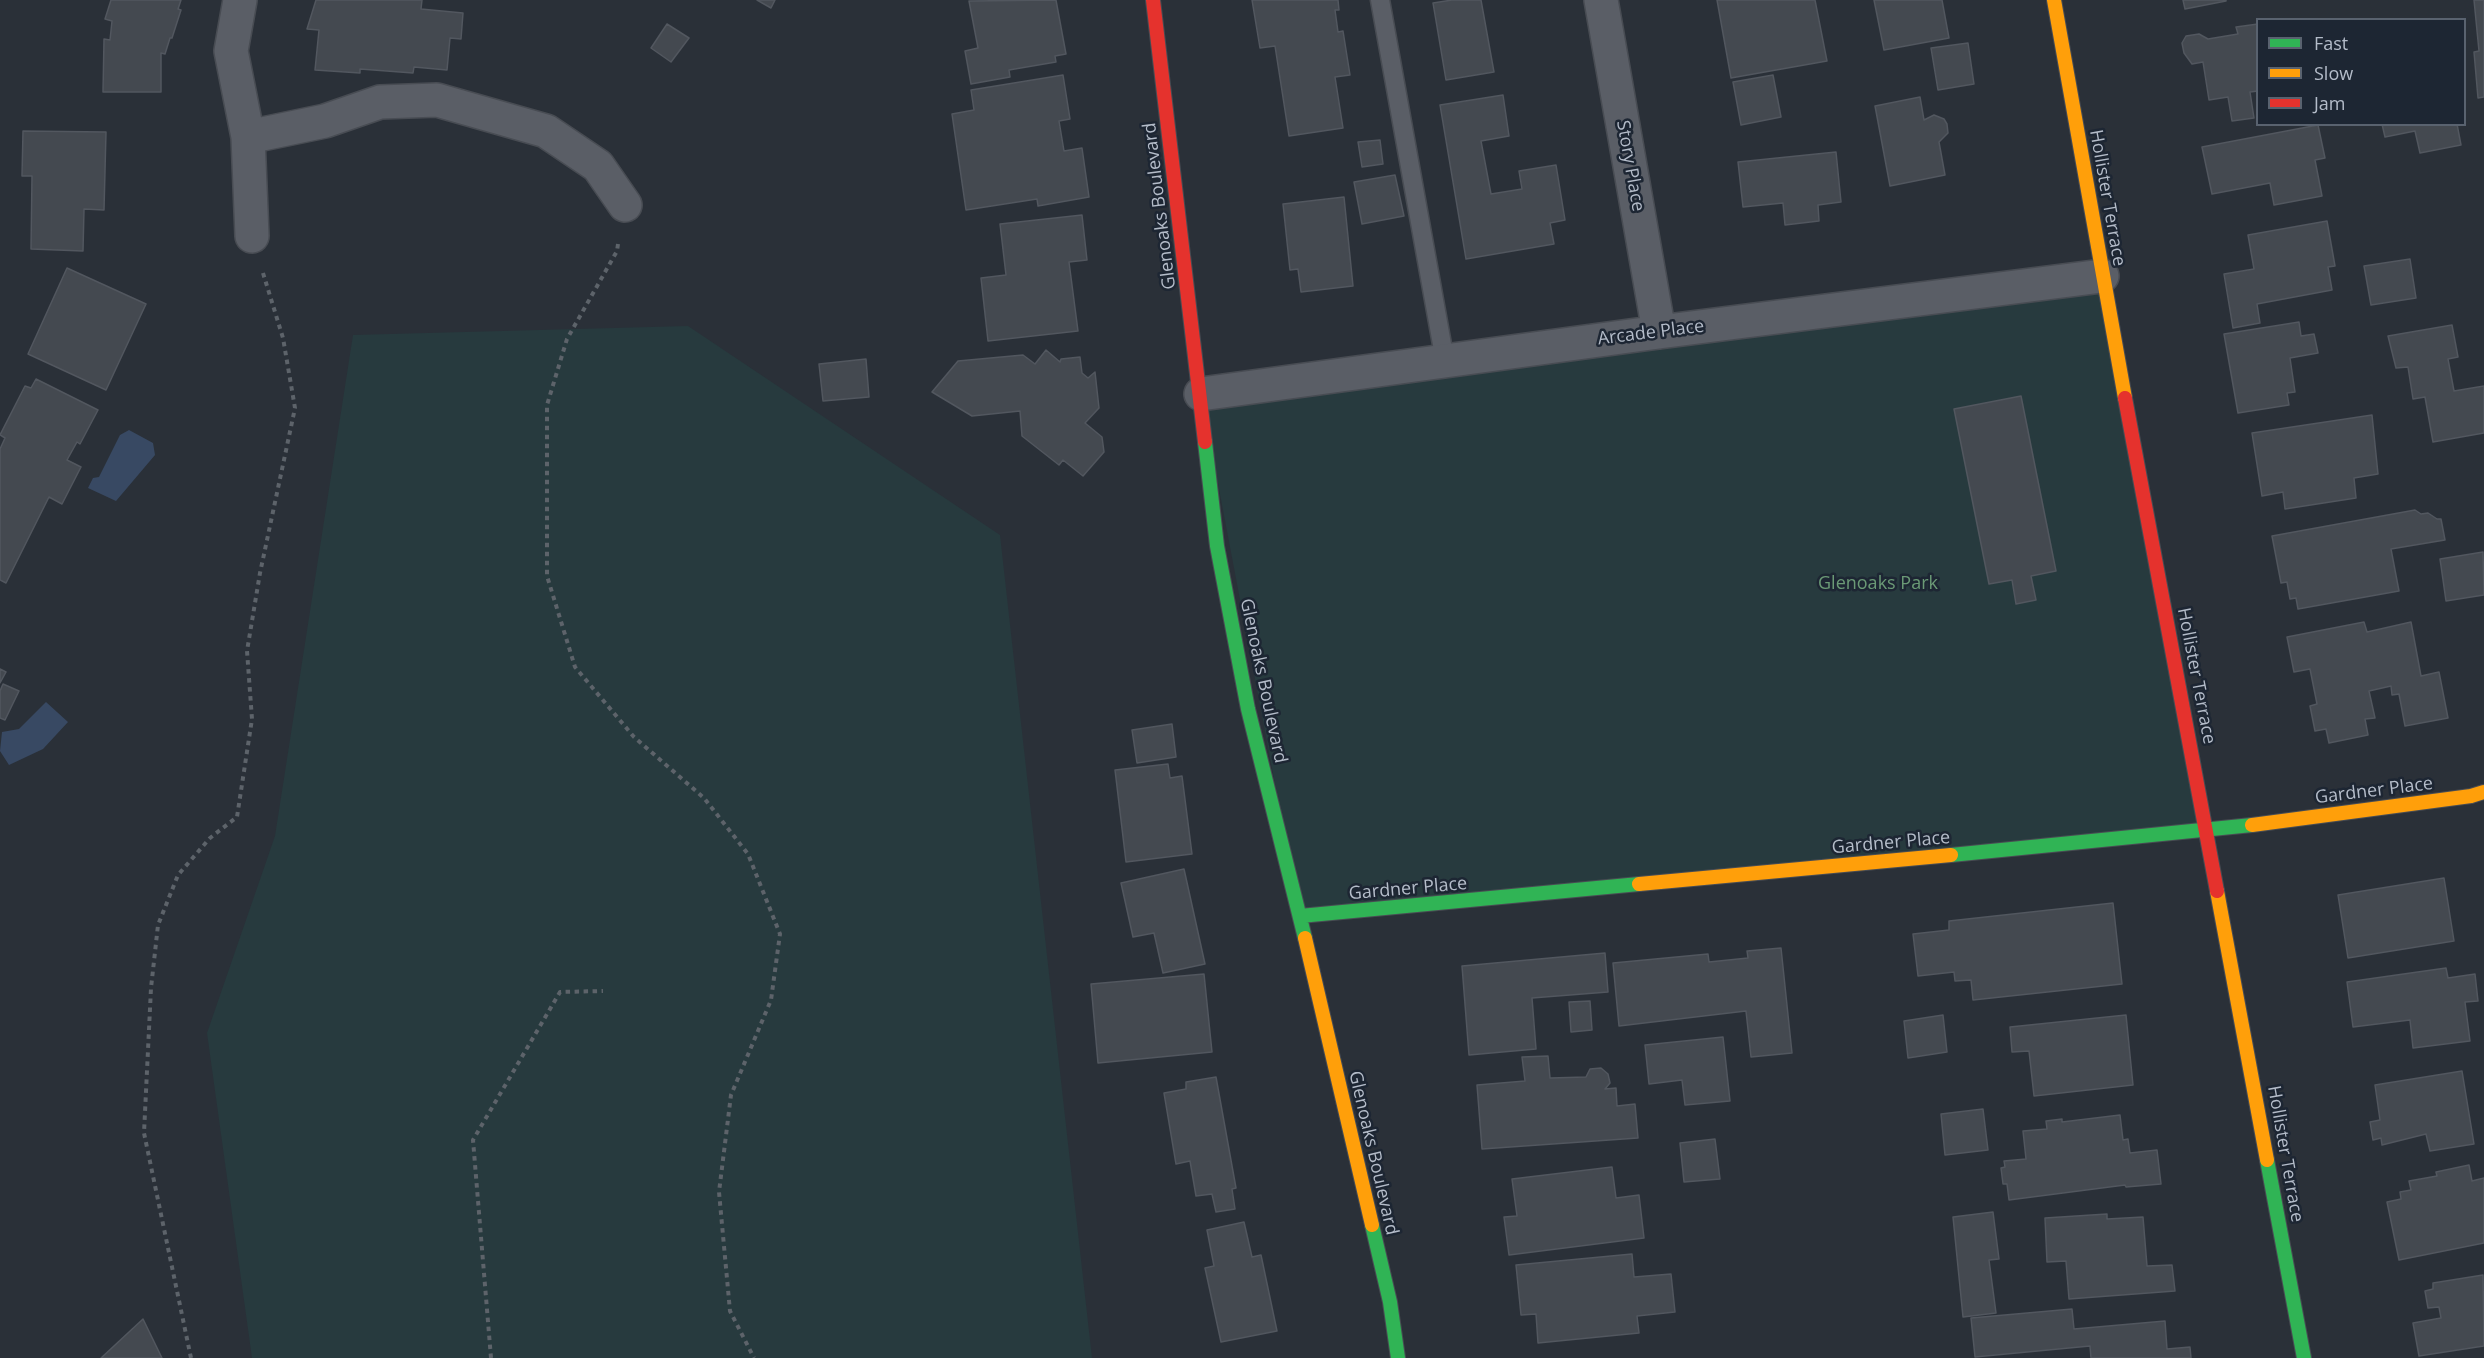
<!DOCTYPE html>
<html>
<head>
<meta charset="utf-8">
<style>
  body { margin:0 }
  #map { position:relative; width:2484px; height:1358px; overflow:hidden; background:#2a3038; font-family:"Open Sans",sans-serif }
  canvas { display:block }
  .legend { position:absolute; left:2256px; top:18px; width:210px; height:108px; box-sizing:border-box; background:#1d2633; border:2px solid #59626f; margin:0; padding:8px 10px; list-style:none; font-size:18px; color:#b4bcc9 }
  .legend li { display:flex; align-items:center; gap:12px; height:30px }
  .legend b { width:30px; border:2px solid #59626f }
</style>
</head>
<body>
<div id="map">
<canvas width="2484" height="1358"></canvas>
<ul class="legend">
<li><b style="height:8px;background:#30b455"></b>Fast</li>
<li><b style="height:8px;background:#ff9f0a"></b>Slow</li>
<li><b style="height:8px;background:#e5322d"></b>Jam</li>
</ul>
</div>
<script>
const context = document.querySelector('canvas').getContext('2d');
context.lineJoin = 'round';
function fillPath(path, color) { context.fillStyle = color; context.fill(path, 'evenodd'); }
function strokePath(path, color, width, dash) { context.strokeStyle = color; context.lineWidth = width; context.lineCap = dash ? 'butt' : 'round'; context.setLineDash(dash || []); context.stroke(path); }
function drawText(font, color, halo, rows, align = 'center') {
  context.font = font + ' "Open Sans",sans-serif'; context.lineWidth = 5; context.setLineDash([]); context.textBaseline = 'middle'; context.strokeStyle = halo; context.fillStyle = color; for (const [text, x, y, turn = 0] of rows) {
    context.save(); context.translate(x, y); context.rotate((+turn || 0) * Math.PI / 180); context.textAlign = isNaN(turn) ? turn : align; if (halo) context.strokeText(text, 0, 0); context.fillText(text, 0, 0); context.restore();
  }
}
fillPath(new Path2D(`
  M 2102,276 L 2208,831 L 1300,916 L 1201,394 Z
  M 688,326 L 1000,535 L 1092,1358 L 252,1358 L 207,1033 L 275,836 L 353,335 Z`), '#273a3e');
fillPath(new Path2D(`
  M 129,430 L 153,443 L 155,455 L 116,501 L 88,488 L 93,478 L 99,477 L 120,435 Z
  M 46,702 L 68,722 L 43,749 L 9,765 L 0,751 L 2,732 L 19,729 Z`), '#384963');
const building = new Path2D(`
  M 111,0 L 181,0 L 178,9 L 181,10 L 172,38 L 170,38 L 165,54 L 161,53 L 161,92 L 103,92 L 104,39 L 110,40 L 112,21 L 105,19 Z
  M 316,0 L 422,0 L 421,9 L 463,13 L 461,39 L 450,38 L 447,70 L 414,67 L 413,73 L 360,69 L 360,73 L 315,70 L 319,30 L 307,29 Z
  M 757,0 L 775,0 L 771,8 Z
  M 1056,0 L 1066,54 L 1055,56 L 1056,62 L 1009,70 L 1010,77 L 971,84 L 965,51 L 978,48 L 969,1 Z
  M 1252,0 L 1338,0 L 1339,10 L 1335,10 L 1338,32 L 1343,31 L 1350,75 L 1335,77 L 1343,128 L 1289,136 L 1275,46 L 1260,48 Z
  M 1452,0 L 1481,0 L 1494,72 L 1446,80 L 1433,3 Z
  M 1717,0 L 1815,0 L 1827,61 L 1731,78 Z
  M 1874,0 L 1942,0 L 1949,38 L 1884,50 Z
  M 2183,0 L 2226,0 L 2226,1 L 2185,9 Z
  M 2474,0 L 2484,0 L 2484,97 L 2478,98 L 2474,52 L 2479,51 Z
  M 667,24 L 689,38 L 671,62 L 651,48 Z
  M 2258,24 L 2258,91 L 2250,92 L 2254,118 L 2232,121 L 2228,97 L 2209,100 L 2203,62 L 2192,64 L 2184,53 L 2182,43 L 2186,36 L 2199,34 L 2208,39 L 2238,34 L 2236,27 Z
  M 1968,43 L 1974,84 L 1938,90 L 1931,48 Z
  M 1063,75 L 1070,119 L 1059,121 L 1064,151 L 1082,148 L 1089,197 L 1038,206 L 1037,199 L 966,210 L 952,114 L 974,110 L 971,90 Z
  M 1773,75 L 1781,117 L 1741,125 L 1733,82 Z
  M 1503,95 L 1509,136 L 1481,141 L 1491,194 L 1522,189 L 1519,171 L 1556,165 L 1565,220 L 1550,223 L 1554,244 L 1466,259 L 1440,105 Z
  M 1920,97 L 1924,120 L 1934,115 L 1944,119 L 1947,124 L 1948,133 L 1939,142 L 1945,175 L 1890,186 L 1875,106 Z
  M 2382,124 L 2457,124 L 2461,145 L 2420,153 L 2415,131 L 2385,137 Z
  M 2318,125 L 2325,158 L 2315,160 L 2322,196 L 2274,205 L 2270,183 L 2212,194 L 2202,147 Z
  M 23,131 L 106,132 L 104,210 L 84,209 L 83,251 L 31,249 L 32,176 L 22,176 Z
  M 1380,140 L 1383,164 L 1362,167 L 1358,142 Z
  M 1836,152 L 1841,202 L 1818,205 L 1819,221 L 1785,225 L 1783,203 L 1743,207 L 1738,162 Z
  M 1395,175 L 1404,216 L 1362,224 L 1354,182 Z
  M 1344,197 L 1353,286 L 1301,292 L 1298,269 L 1290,270 L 1283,204 Z
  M 1082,215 L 1087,260 L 1069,262 L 1078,331 L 988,341 L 981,278 L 1006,275 L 1000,224 Z
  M 2327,221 L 2335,266 L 2328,267 L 2332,290 L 2257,304 L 2260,323 L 2233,328 L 2224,274 L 2254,269 L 2248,235 Z
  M 2410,259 L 2416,298 L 2371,305 L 2364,266 Z
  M 67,268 L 146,304 L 106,390 L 28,354 Z
  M 2299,322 L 2301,336 L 2314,334 L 2318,353 L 2290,358 L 2295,392 L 2287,393 L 2289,405 L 2238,413 L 2224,334 Z
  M 2452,325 L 2458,357 L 2448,359 L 2454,391 L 2484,386 L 2484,433 L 2433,442 L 2425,397 L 2413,399 L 2408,367 L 2396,368 L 2388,336 Z
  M 1046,350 L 1060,362 L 1061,359 L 1080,357 L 1082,373 L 1088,378 L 1095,372 L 1099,408 L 1085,423 L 1102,437 L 1104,452 L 1083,476 L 1063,460 L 1059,465 L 1022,436 L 1020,411 L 972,416 L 932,392 L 958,361 L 1023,355 L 1035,364 Z
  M 866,359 L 869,397 L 823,401 L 819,364 Z
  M 36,379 L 98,410 L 80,444 L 77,442 L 67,460 L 81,467 L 62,504 L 49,497 L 6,583 L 0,580 L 0,449 L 5,438 L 0,435 L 25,386 L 31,388 Z
  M 2021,396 L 2056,571 L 2031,576 L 2036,600 L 2016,604 L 2012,580 L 1989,584 L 1954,409 Z
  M 2372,415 L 2378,474 L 2354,478 L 2356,498 L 2285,509 L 2283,492 L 2262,496 L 2252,433 Z
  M 2415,510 L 2421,514 L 2428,513 L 2437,519 L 2441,519 L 2445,540 L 2391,549 L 2399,591 L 2298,609 L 2296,598 L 2290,599 L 2287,582 L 2281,583 L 2272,536 Z
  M 2483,552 L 2484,595 L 2446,601 L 2440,559 Z
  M 2364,622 L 2367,632 L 2411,622 L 2421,676 L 2439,672 L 2448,718 L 2405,726 L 2399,694 L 2392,695 L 2391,686 L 2369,691 L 2375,718 L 2365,719 L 2368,735 L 2329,743 L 2326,729 L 2315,731 L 2310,706 L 2317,704 L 2310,669 L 2294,672 L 2287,637 Z
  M 0,669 L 6,672 L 0,683 Z
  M 3,684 L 19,691 L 5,720 L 0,718 L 0,691 Z
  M 1172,724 L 1176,757 L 1137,763 L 1132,730 Z
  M 1168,764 L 1170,778 L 1182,776 L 1192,854 L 1126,862 L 1115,770 Z
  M 1184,869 L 1205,964 L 1163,973 L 1154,933 L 1133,937 L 1121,883 Z
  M 2444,878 L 2454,941 L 2348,958 L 2338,895 Z
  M 2113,903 L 2122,984 L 1973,1000 L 1971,980 L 1955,981 L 1954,972 L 1918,976 L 1913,934 L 1949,930 L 1949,921 Z
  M 1781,948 L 1792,1053 L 1751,1057 L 1746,1011 L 1619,1026 L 1613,963 L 1708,954 L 1709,962 L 1748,958 L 1747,951 Z
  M 1605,953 L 1608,992 L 1532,998 L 1536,1049 L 1469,1055 L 1462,966 Z
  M 2446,968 L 2448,978 L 2475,974 L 2478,1001 L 2465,1002 L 2470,1041 L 2413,1048 L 2410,1020 L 2353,1027 L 2347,982 Z
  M 1204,974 L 1212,1052 L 1098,1063 L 1091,984 Z
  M 1590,1001 L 1592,1030 L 1571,1032 L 1569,1002 Z
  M 1943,1015 L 1947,1052 L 1908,1058 L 1904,1021 Z
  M 2126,1015 L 2133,1085 L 2034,1096 L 2029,1051 L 2012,1052 L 2010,1027 Z
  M 1723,1037 L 1730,1101 L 1685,1105 L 1682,1080 L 1649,1084 L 1645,1045 Z
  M 1548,1056 L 1550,1078 L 1586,1077 L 1590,1069 L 1601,1068 L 1608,1074 L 1610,1083 L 1605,1089 L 1616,1088 L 1617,1106 L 1635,1104 L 1638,1138 L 1482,1149 L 1477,1085 L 1525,1081 L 1522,1057 Z
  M 2462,1071 L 2474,1144 L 2430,1151 L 2426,1134 L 2382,1145 L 2381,1138 L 2373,1140 L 2370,1122 L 2380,1120 L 2375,1085 Z
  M 1216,1077 L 1236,1188 L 1232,1189 L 1235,1209 L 1216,1212 L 1212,1194 L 1196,1196 L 1190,1161 L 1176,1164 L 1164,1093 L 1186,1089 L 1186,1082 Z
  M 1983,1109 L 1988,1150 L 1945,1155 L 1941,1114 Z
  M 2120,1115 L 2123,1140 L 2128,1139 L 2130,1153 L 2157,1150 L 2161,1184 L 2126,1187 L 2125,1185 L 2009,1200 L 2007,1184 L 2003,1184 L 2001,1168 L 2005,1167 L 2004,1161 L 2026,1159 L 2023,1131 L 2047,1129 L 2046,1121 L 2062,1119 L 2062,1122 Z
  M 1715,1139 L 1720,1179 L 1684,1182 L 1680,1143 Z
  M 2469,1165 L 2472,1181 L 2484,1178 L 2484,1243 L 2399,1260 L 2387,1202 L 2401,1199 L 2400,1192 L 2411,1190 L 2409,1181 L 2437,1176 L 2436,1172 Z
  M 1612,1167 L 1616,1198 L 1639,1195 L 1644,1238 L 1509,1255 L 1504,1217 L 1517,1216 L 1512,1179 Z
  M 1993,1212 L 1999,1259 L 1989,1260 L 1996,1313 L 1963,1317 L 1953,1217 Z
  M 2107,1214 L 2107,1219 L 2143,1217 L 2147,1266 L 2172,1265 L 2175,1291 L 2069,1299 L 2066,1261 L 2047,1262 L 2045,1218 Z
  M 1244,1222 L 1252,1257 L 1261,1255 L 1277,1331 L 1221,1342 L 1205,1268 L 1214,1266 L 1207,1230 Z
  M 1632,1254 L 1634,1277 L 1671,1274 L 1675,1312 L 1637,1316 L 1639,1333 L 1538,1343 L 1536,1314 L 1521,1315 L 1516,1265 Z
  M 2483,1275 L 2484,1346 L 2419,1356 L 2413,1323 L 2441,1318 L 2439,1307 L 2428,1308 L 2425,1291 L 2433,1289 L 2433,1283 Z
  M 2072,1309 L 2074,1329 L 2165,1321 L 2167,1349 L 2190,1347 L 2191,1358 L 2091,1358 L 2090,1346 L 1975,1357 L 1971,1318 Z
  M 143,1319 L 162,1358 L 101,1358 Z`);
fillPath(building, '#444950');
strokePath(building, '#52575f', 1.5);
const lane = new Path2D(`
  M 1380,0 L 1445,361`);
const street = new Path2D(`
  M 240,0 L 231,51 L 248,137 L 252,236
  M 1601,0 L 1659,332
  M 248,137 L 325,121 L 380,102 L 437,100 L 546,131 L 598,166 L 625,205
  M 1201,394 L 1659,332 L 2102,276`);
const fast = new Path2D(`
  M 1205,442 L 1217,546 L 1248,709 L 1305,938
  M 1951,855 L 2252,825
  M 1300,916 L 1639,884
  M 2267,1160 L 2304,1358
  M 1372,1225 L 1390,1302 L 1398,1358`);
const slow = new Path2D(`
  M 2054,0 L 2125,398
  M 2252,825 L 2471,796 L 2484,792
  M 1639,884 L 1951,855
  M 2217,891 L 2267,1160
  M 1305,938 L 1372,1225`);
const jam = new Path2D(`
  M 1153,0 L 1205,442
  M 2125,398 L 2217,891`);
strokePath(lane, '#484c53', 21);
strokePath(street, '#484c53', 36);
strokePath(fast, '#484c53', 16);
strokePath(slow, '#484c53', 16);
strokePath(jam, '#484c53', 16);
strokePath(new Path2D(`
  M 618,244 L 617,251 L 567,339 L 547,405 L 547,576 L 575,667 L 634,737 L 704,798 L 748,854 L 780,934 L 771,1000 L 731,1095 L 719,1192 L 730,1311 L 754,1358
  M 191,1358 L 144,1133 L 151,988 L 158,925 L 178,875 L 210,838 L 237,817 L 252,719 L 247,651 L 260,573 L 295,408 L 283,338 L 263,273
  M 491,1358 L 473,1140 L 560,992 L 603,991`), '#5d636a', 4, [4.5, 4.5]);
strokePath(lane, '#5a5e66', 18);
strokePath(street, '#5a5e66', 33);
strokePath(fast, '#30b455', 14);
strokePath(slow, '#ff9f0a', 14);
strokePath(jam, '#e5322d', 14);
drawText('18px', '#b4bcc9', '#1d2633', [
  ["Story Place",1630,166,80],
  ["Hollister Terrace",2107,198,80],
  ["Glenoaks Boulevard",1160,206,-97],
  ["Arcade Place",1651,333,-7],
  ["Hollister Terrace",2196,676,79],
  ["Glenoaks Boulevard",1263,681,78],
  ["Gardner Place",2374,791,-7],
  ["Gardner Place",1891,843,-5],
  ["Gardner Place",1408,889,-5],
  ["Glenoaks Boulevard",1373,1153,77],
  ["Hollister Terrace",2285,1154,80]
]);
drawText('18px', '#6b9a76', '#1d2633', [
  ["Glenoaks Park",1878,584]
]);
</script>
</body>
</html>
